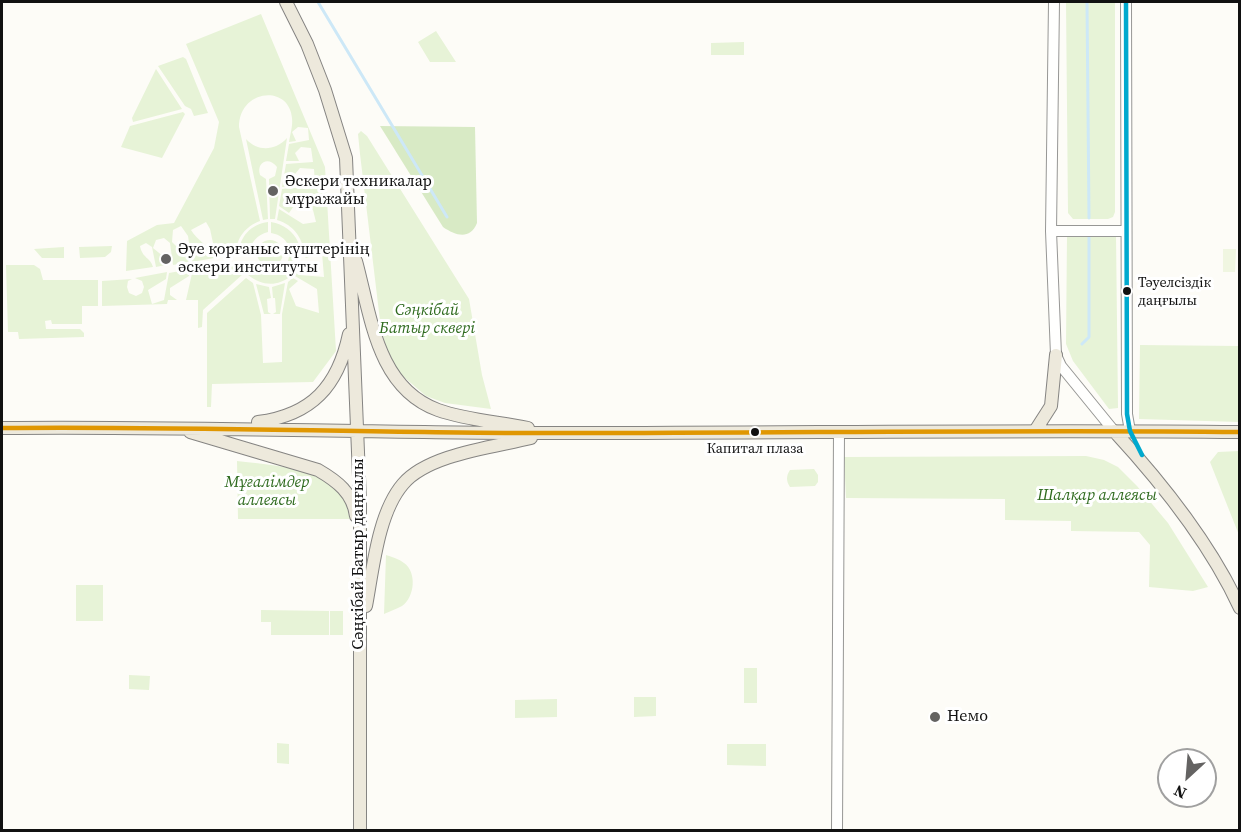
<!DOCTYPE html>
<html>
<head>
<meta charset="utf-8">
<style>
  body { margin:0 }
  #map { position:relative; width:1241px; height:832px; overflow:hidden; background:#fdfcf7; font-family:"Source Serif 4",serif }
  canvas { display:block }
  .frame { position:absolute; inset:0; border:3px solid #111; pointer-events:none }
  .north { position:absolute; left:1157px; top:748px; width:60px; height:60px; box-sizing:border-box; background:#fff; border:2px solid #a0a0a0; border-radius:50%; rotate:206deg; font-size:16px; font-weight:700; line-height:24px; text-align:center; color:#111 }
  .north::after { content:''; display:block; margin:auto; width:21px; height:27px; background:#646362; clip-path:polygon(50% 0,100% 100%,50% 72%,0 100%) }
</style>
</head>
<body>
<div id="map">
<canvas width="1241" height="832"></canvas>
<div class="frame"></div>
<div class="north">N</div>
</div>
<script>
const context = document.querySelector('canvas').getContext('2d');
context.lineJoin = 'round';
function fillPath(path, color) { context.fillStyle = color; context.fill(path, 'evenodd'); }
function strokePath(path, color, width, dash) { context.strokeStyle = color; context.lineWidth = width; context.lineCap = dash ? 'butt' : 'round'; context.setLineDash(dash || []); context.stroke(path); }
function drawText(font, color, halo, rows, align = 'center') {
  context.font = font + ' "Source Serif 4",serif'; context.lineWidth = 6; context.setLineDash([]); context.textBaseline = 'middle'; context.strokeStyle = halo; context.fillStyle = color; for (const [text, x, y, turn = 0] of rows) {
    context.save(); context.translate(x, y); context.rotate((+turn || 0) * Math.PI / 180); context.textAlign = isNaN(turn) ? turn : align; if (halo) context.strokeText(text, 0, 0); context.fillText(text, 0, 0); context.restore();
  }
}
fillPath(new Path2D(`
  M 1066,2 L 1115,2 L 1115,212 L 1113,217 L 1108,219 L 1073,219 L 1068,213 Z
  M 261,14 L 325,167 L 336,351 L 313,382 L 212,384 L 211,407 L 207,407 L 207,313 L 246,278 L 253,283 L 261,315 L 263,363 L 282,362 L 282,314 L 288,282 L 293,278 L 298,281 L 289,289 L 296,306 L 319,313 L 317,289 L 295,276 L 302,262 L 300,275 L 324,277 L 322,253 L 306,258 L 304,256 C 304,239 294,225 277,220 L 279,209 L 303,224 L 316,222 L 313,210 L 298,200 L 289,213 L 279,206 L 282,189 L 315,186 L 314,169 L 300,168 L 295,174 L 297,186 L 282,187 L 286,164 L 313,162 L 311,148 L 301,147 L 295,153 L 299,161 L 286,161 L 289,144 L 309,140 L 308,128 L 298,127 L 292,132 L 296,141 L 289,142 C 290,135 293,126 292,118 C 289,84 239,89 239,127 L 260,221 C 246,226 236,238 236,254 L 216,257 L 210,229 L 206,222 L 191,230 C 197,241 211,246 214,258 L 192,262 L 188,236 L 181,226 L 173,230 L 172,242 L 188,258 L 189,262 L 173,265 L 170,243 L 164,238 L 156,240 L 153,248 L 169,261 L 170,264 L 156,267 L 152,247 L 146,243 L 140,246 C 142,258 151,258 153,267 L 126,271 L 127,241 L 157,225 L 174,223 L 214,148 L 219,122 L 186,44 Z
  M 436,31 L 456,62 L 430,62 L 418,42 Z
  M 744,42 L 744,55 L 711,55 L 711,43 Z
  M 183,57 L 186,59 L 208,113 L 194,116 L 191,109 L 185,106 L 158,66 Z
  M 156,69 L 182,109 L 133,122 L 132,118 Z
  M 183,112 L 185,114 L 162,158 L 121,147 L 130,126 Z
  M 361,131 L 367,136 L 469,299 L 482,375 L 491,409 L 445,403 L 426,396 L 405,378 L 394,366 L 387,350 L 381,329 L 360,154 L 358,134 Z
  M 287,138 L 275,219 L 270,219 L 269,179 L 275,176 L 277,167 C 269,156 256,162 260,175 L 266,179 L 268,219 L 263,220 L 246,139 C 258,152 275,151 287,138 Z
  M 268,222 L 268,232 C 257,235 251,242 249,253 L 239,254 C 239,237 251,224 268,222 Z
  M 271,222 C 296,226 310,252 293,274 L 286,266 C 294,250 288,236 271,233 Z
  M 1067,235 L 1116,235 L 1118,408 L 1109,409 L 1073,361 L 1066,344 Z
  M257 253a13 13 0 1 1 26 0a13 13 0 1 1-26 0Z
  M 112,246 L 111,252 L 105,257 L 80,258 L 79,247 Z
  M 64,247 L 64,258 L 42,258 L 34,249 Z
  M 237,261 L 243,274 L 203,310 L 202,327 L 198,328 L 198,300 L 186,300 L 193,269 Z
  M 6,265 L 34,265 L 40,269 L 43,280 L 98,280 L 98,306 L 82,306 L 82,324 L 52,324 L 51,320 L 45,321 L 46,329 L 80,329 L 84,333 L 84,337 L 19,339 L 18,332 L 8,332 Z
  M 257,268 L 270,273 L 283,268 L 291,276 C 277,287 262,286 248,275 Z
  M 191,269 L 189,276 L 170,288 L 170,295 L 177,300 L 168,300 L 167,304 L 102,306 L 102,281 L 132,279 L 128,281 L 127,287 L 129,293 L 136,296 L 142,293 L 144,287 L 142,281 L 135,278 L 167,272 L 166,279 L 148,290 L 152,304 L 164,300 L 169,273 Z
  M 285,283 L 280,314 L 273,314 L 276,312 L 275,298 L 273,298 L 272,287 Z
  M 256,284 L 269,287 L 271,298 L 267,299 L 268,312 L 271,314 L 264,314 Z
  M 1140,345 L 1239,346 L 1239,422 L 1139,419 Z
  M 1239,451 L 1240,451 L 1239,535 L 1210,462 L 1218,452 Z
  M 1086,456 L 1104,460 L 1118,467 L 1137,486 L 1168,523 L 1208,587 L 1193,591 L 1149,587 L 1150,545 L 1139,532 L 1071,531 L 1071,521 L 1005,520 L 1005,499 L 846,498 L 844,457 Z
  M 237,461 C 270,465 327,467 345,501 C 348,506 348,513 350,519 L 238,519 Z
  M 814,469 L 818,475 L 818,482 L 815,486 L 790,487 C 786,481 786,476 790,470 Z
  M 386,555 C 392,557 399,559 404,563 C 417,572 415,597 402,606 C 397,609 390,611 384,614 Z
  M 76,585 L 103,585 L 103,621 L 76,621 Z
  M 261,610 L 329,611 L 329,635 L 271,635 L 271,622 L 261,622 Z
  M 330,611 L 343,611 L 343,635 L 330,635 Z
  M 744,668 L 757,668 L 757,703 L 744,703 Z
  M 129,675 L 150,676 L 149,690 L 129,689 Z
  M 634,697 L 656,697 L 656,716 L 634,717 Z
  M 557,699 L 557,717 L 515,718 L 515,700 Z
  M 277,743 L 289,744 L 289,764 L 277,763 Z
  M 727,744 L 766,744 L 766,766 L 727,765 Z`), '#e7f3d7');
fillPath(new Path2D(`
  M 380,126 L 475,127 L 477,223 C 470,240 456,236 443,227 Z`), '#d8eac5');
fillPath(new Path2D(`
  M 1223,249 L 1236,249 L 1235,272 L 1223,272 Z`), '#f0f6e1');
strokePath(new Path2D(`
  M 318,2 L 447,217
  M 1087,2 L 1089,218
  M 1082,344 L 1089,337 L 1089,235`), '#cde8f7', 3);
const minor = new Path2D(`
  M 1054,2 L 1051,231 L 1056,355 L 1061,366 L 1114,431
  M 1126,2 L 1127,414 L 1130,431
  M 1051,231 L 1126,231
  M 837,830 L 839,431`);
const major = new Path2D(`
  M 286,2 L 307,44 L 325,90 L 346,158 L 360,501 L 360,830
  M 356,261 C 371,316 377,388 438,410 C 466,420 499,422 528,428
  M 258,422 C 312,415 338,386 349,334
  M 2,428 C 170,426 337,432 505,433 C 750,434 995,429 1240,432
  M 1035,431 L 1051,406 L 1056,355
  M 1114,431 C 1162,483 1210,543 1240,608
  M 190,432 L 318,470 C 337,481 353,493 356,516
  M 366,606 C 373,569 378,513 403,484 C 428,454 495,447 531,438`);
strokePath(minor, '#979795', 12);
strokePath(major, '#858482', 14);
strokePath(minor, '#fffffe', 10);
strokePath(major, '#ede9dc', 12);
strokePath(new Path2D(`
  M 2,428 C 170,426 337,432 505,433 C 750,434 995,429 1240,432`), '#e09702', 4.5);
strokePath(new Path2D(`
  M 1126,2 L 1127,414 L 1130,431 L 1142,455`), '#00a9ce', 4.5);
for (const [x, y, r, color] of [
  [273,191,6,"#646362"],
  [166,259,6,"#646362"],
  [1127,291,5,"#111"],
  [755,432,5,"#111"],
  [935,717,6,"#646362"]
]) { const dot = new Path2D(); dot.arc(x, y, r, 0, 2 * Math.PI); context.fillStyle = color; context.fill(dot); strokePath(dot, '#fff', 2); }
drawText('14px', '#111', '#fff', [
  ["Тәуелсіздік",1138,283],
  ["даңғылы",1138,301],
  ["Капитал плаза",755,449,"center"]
], 'left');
drawText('16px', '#111', '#fff', [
  ["Әскери техникалар",285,182],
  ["мұражайы",285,200],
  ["Әуе қорғаныс күштерінің",178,250],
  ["әскери институты",178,268],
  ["Немо",947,717]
], 'left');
drawText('italic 16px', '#2f6b1f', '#fff', [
  ["Сәңкібай",427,311],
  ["Батыр сквері",427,329],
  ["Мұғалімдер",267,483],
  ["аллеясы",267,501],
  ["Шалқар аллеясы",1097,496]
]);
drawText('16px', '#111', '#fff', [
  ["Сәңкібай Батыр даңғылы",359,554,-90]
]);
</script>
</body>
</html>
